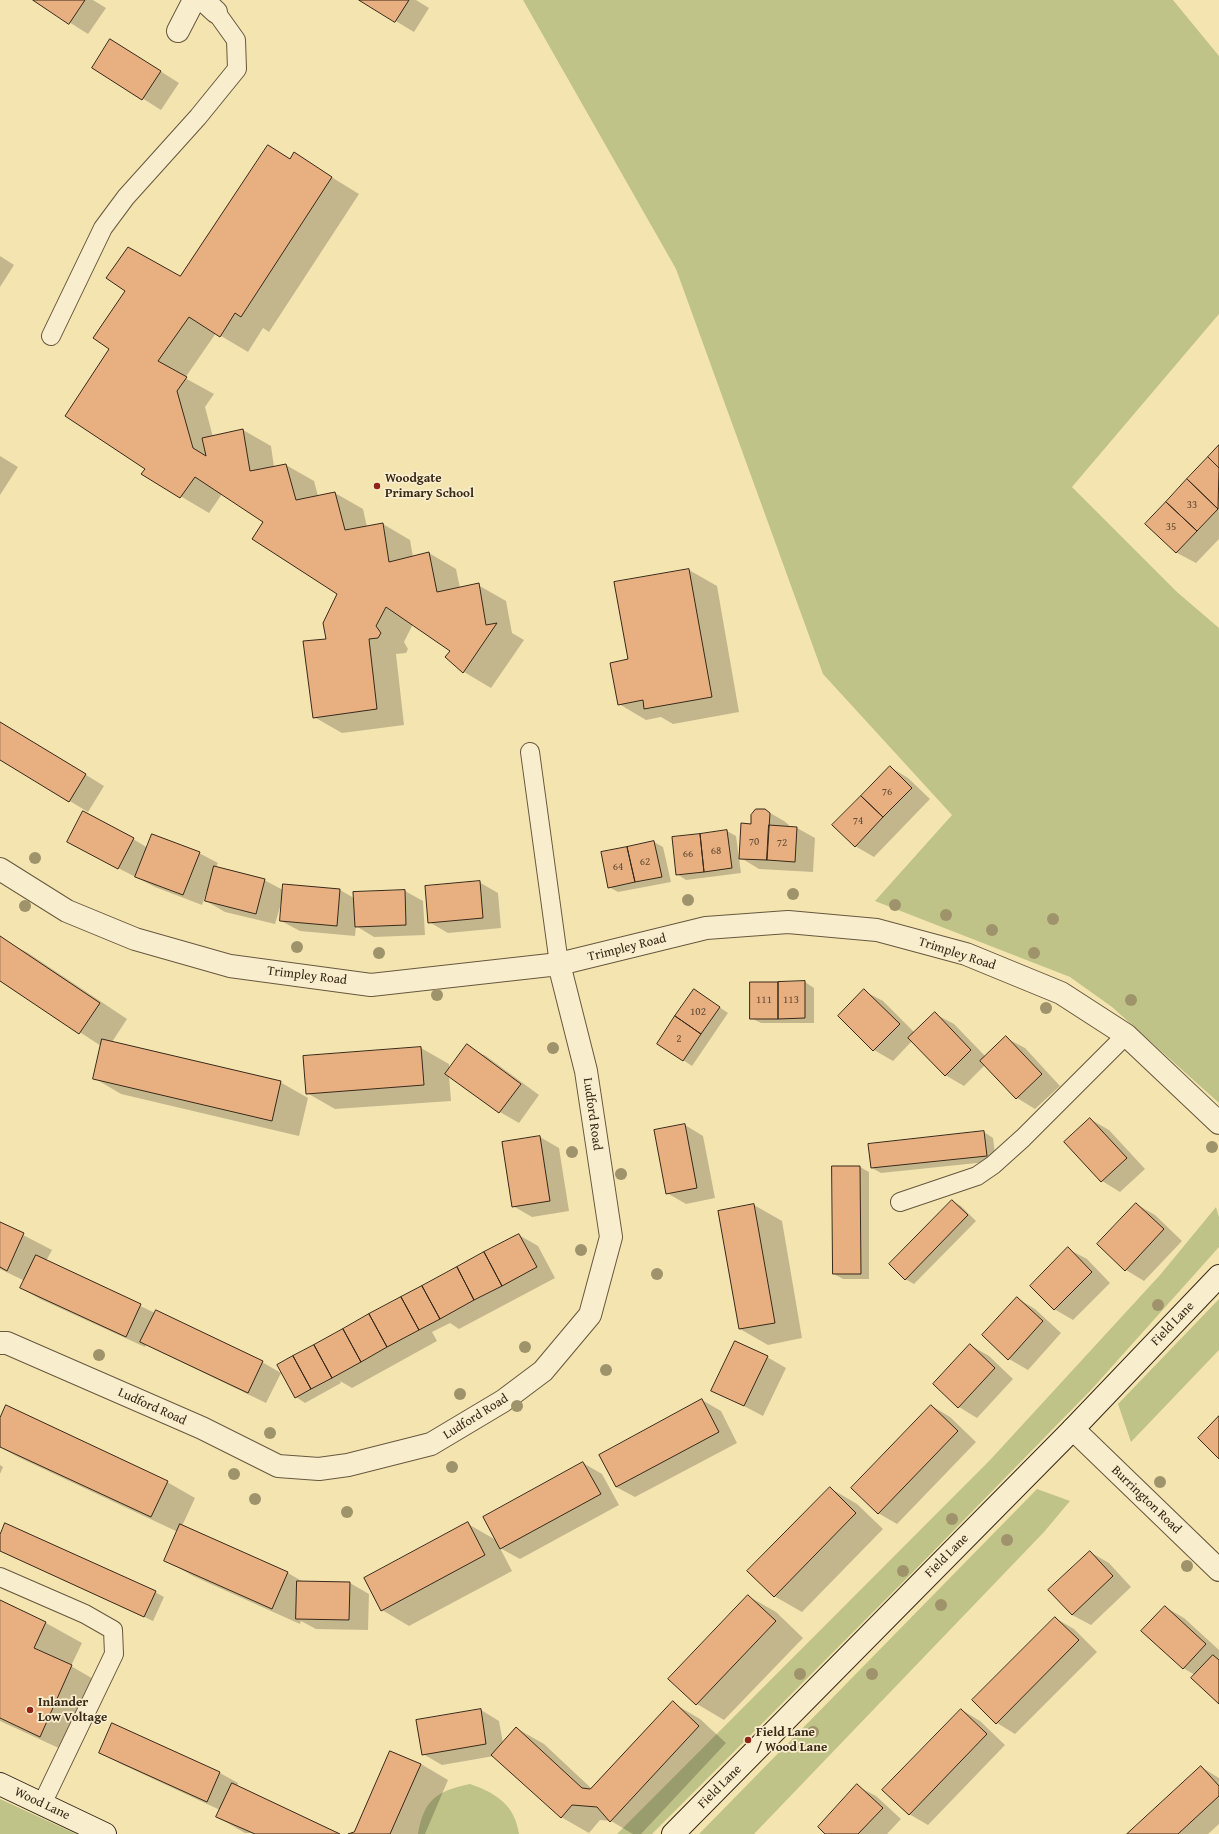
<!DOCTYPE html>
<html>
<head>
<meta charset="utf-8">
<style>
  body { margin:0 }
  canvas { display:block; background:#f4e4b0 }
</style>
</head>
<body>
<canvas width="1219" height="1834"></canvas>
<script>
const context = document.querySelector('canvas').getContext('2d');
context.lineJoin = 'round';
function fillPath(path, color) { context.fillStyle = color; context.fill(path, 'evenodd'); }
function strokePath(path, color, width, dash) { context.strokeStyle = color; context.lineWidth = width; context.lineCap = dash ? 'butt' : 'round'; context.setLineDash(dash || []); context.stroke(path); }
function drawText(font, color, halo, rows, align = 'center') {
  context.font = font + ' "Gentium Book Plus",serif'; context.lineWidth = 3.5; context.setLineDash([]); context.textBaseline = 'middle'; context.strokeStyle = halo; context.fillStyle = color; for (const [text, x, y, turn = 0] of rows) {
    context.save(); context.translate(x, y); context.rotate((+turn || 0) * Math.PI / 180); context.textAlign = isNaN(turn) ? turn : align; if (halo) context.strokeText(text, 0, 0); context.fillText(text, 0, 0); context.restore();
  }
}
fillPath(new Path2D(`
  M 523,0 L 1173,0 L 1219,56 L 1219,314 L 1072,487 L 1177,592 L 1219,628 L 1219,1103 L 1112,1007 L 1070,977 L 875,901 L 952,815 L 823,674 L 676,269 Z
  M 1216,1207 L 1219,1217 L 1219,1247 L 1091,1390 L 912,1573 L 652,1834 L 617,1834 L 991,1459 L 1160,1275 Z
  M 1219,1299 L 1219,1350 L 1131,1442 L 1118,1404 Z
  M 1037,1489 L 1070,1501 L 1044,1532 L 754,1834 L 699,1834 Z
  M 470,1784 C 496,1793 515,1805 519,1834 L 418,1834 C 424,1799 437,1791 470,1784 Z
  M 0,1799 L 76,1834 L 0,1834 Z`), '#c0c388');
fillPath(new Path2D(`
  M 34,0 L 93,0 L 106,8 L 88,34 Z
  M 361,0 L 416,0 L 429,8 L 414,32 Z
  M 111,40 L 179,83 L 161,110 L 93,67 Z
  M 294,154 L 359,194 L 269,332 L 263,328 L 248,352 L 216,333 L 185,378 L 214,394 L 205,407 L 213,437 L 243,430 L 271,446 L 274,467 L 286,465 L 314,481 L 318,496 L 335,493 L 363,509 L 367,527 L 383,524 L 410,540 L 413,557 L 429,553 L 456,569 L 460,588 L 478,585 L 506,601 L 512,633 L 524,640 L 491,688 L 464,672 L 446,657 L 452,651 L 413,624 L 404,642 L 408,649 L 406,653 L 396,654 L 404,725 L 342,733 L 314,717 L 327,640 L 338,594 L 264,522 L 222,494 L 209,513 L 143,474 L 146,468 L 66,416 L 181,278 Z
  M 0,256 L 14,265 L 0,287 Z
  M 1219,447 L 1219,539 L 1196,563 L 1177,553 L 1146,524 Z
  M 0,456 L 18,467 L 0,495 Z
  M 689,570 L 717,586 L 739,712 L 673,724 L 661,717 L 646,720 L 619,704 L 629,660 L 615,583 Z
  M 0,722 L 104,786 L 88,812 L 0,759 Z
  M 890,767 L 908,778 L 930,799 L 874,857 L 855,846 Z
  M 765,810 L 784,821 L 789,825 L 788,827 L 797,828 L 815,838 L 813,872 L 759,869 L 741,858 L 752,825 Z
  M 727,831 L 736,836 L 741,873 L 686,880 L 677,874 Z
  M 133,839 L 148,848 L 199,853 L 218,863 L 216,867 L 264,880 L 283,890 L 340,890 L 354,898 L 405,891 L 423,901 L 425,935 L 374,937 L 356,926 L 355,936 L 300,931 L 281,921 L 283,897 L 275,924 L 225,912 L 206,901 L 209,892 L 207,891 L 202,905 L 155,887 L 87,852 Z
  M 654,842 L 663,847 L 671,882 L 618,892 L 609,887 Z
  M 479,882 L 498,893 L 501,928 L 448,933 L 429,922 Z
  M 0,938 L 28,953 L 127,1019 L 112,1042 L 280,1082 L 308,1098 L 299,1136 L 121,1094 L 94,1078 L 101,1046 L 0,980 Z
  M 805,982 L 814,988 L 814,1023 L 761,1023 L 751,1018 Z
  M 864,991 L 883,1001 L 915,1033 L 935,1014 L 954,1024 L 986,1057 L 1006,1038 L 1025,1048 L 1060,1086 L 1035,1109 L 1017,1098 L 985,1065 L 964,1086 L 945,1075 L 912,1041 L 893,1061 L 874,1050 L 840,1016 Z
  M 703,996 L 728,1013 L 692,1066 L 683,1060 Z
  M 467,1046 L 486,1056 L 539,1095 L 519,1123 L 500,1112 L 449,1076 L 451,1101 L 335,1109 L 307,1093 L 421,1048 L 449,1064 L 449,1070 Z
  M 1090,1119 L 1109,1130 L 1145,1169 L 1120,1192 L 1102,1181 Z
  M 685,1125 L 703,1136 L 715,1198 L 686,1204 L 667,1193 Z
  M 984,1132 L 993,1138 L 996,1161 L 881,1173 L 872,1168 Z
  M 540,1137 L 559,1148 L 569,1211 L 532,1217 L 513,1206 L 504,1142 Z
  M 860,1167 L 869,1172 L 869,1279 L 843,1279 L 834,1274 Z
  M 952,1201 L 961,1206 L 976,1221 L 914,1284 L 905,1279 Z
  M 1136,1204 L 1155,1215 L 1182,1241 L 1144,1281 L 1126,1270 Z
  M 754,1205 L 782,1221 L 802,1338 L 768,1345 L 740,1329 L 719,1211 Z
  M 0,1223 L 52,1250 L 46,1261 L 155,1313 L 262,1362 L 281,1373 L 266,1403 L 146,1345 L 145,1347 L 40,1299 L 21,1288 L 25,1281 L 0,1269 Z
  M 519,1235 L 538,1246 L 555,1278 L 459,1329 L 450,1323 L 432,1332 L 437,1341 L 352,1388 L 340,1381 L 341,1383 L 305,1403 L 296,1397 L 402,1297 Z
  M 1068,1249 L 1087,1259 L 1110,1283 L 1073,1320 L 1054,1309 Z
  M 1017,1298 L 1035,1309 L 1061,1333 L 1028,1370 L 1009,1359 L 983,1335 Z
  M 970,1345 L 989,1356 L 1013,1379 L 977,1418 L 959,1407 Z
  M 767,1357 L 786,1368 L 763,1416 L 713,1390 Z
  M 702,1400 L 721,1411 L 737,1443 L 635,1497 L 616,1487 Z
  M 932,1406 L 950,1417 L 976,1442 L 897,1524 L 878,1513 Z
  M 0,1420 L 167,1482 L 195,1498 L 182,1526 L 288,1573 L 305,1583 L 350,1583 L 369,1594 L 368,1630 L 316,1629 L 301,1621 L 300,1624 L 193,1576 L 165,1560 L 178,1532 L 18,1457 L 0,1447 Z
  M 583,1463 L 602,1474 L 619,1505 L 520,1559 L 500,1548 L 512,1571 L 409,1626 L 382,1610 L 468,1524 L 496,1540 Z
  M 0,1465 L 3,1467 L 0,1474 Z
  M 830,1488 L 857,1504 L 883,1529 L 802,1612 L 774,1596 Z
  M 0,1538 L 155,1592 L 164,1597 L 153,1621 L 4,1553 L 0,1551 Z
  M 1090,1552 L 1109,1563 L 1131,1587 L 1091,1625 L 1072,1615 Z
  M 748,1596 L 776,1612 L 803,1638 L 724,1720 L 697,1704 L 670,1679 Z
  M 0,1602 L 46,1623 L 82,1643 L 71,1666 L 107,1687 L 76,1756 L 0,1721 Z
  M 1165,1607 L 1184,1618 L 1219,1650 L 1219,1702 L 1195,1675 L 1183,1668 Z
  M 1055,1618 L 1074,1629 L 1097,1652 L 1015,1734 L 997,1723 Z
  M 673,1703 L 700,1719 L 726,1743 L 641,1834 L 633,1834 L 611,1821 L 600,1820 L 589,1833 L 561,1817 L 494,1756 L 442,1765 L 423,1754 L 481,1710 L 499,1721 L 503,1743 L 516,1728 L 544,1744 L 592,1789 Z
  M 962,1710 L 980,1721 L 1005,1745 L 928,1825 L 909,1814 Z
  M 113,1724 L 220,1773 L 238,1783 L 237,1787 L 338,1834 L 245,1833 L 217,1817 L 220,1810 L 119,1763 L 100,1752 Z
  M 421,1764 L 448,1780 L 425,1834 L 351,1834 L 354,1833 Z
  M 1201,1767 L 1219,1778 L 1219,1824 L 1208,1834 L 1129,1834 Z
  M 857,1786 L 876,1796 L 901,1819 L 887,1834 L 827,1834 Z`), '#0003');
const building = new Path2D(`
  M 33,0 L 85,0 L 69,24 Z
  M 359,0 L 409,0 L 395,22 Z
  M 110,39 L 161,71 L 142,100 L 92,68 Z
  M 268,145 L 290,159 L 294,152 L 332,177 L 241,317 L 235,313 L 220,337 L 189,317 L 158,361 L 187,377 L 177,391 L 193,448 L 206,456 L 202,438 L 243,429 L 250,471 L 286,464 L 296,500 L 335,492 L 345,530 L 383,523 L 389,562 L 429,552 L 437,592 L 479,583 L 486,625 L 497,623 L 463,673 L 445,657 L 450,651 L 386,607 L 376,626 L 381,633 L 378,638 L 369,639 L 377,709 L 313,718 L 303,641 L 326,639 L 323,623 L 337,594 L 252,539 L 263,522 L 195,477 L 180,498 L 141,474 L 145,469 L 65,416 L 109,349 L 93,338 L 125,291 L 106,278 L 128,247 L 180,276 Z
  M 1219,445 L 1219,468 L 1208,457 Z
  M 1208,457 L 1219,468 L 1218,509 L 1187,479 Z
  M 1187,479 L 1218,509 L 1197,531 L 1166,502 Z
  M 1166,502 L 1197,531 L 1176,553 L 1145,524 Z
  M 689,569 L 712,697 L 644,709 L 643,700 L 618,705 L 610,663 L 628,659 L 614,582 Z
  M 0,722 L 86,774 L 69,802 L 0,760 Z
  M 890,766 L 912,788 L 883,817 L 861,796 Z
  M 861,796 L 883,817 L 855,847 L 832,825 Z
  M 756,809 L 765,809 L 770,813 L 767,860 L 739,859 L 741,823 L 751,824 L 751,815 Z
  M 83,811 L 134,838 L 118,869 L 67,842 Z
  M 769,825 L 797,827 L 795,862 L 767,860 Z
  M 727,830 L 732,868 L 704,872 L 700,834 Z
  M 152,834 L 200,852 L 183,895 L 135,877 Z
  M 700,834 L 704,872 L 676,875 L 672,837 Z
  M 654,841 L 662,877 L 635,882 L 627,847 Z
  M 627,847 L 635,882 L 608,888 L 601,852 Z
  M 214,866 L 265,879 L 256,914 L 205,901 Z
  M 480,881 L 483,918 L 428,923 L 425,886 Z
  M 283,884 L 340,889 L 337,926 L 280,921 Z
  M 405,890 L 406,925 L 355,927 L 353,892 Z
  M 0,936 L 100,1003 L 79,1034 L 0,981 Z
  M 805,981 L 805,1018 L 778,1019 L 778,982 Z
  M 750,982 L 778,982 L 778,1019 L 750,1019 Z
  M 694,989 L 720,1007 L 701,1034 L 675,1016 Z
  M 864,989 L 900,1024 L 873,1051 L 838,1016 Z
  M 935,1012 L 971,1050 L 945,1076 L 908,1038 Z
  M 675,1016 L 701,1034 L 683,1061 L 657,1044 Z
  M 1006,1036 L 1042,1074 L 1016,1099 L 980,1061 Z
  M 102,1039 L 281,1081 L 272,1121 L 93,1079 Z
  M 467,1044 L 521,1084 L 499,1113 L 445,1074 Z
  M 421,1047 L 424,1085 L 306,1094 L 303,1056 Z
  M 1090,1118 L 1127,1158 L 1101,1182 L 1064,1142 Z
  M 685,1124 L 697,1188 L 666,1194 L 654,1130 Z
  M 984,1131 L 987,1156 L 871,1168 L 868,1144 Z
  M 540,1136 L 550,1201 L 512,1207 L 502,1142 Z
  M 832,1166 L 860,1166 L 861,1274 L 833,1274 Z
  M 952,1200 L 968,1215 L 905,1280 L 889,1264 Z
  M 1136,1203 L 1164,1229 L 1125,1271 L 1097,1244 Z
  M 754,1204 L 775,1323 L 739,1329 L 718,1211 Z
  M 0,1222 L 24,1233 L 7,1271 L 0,1267 Z
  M 519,1234 L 537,1267 L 502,1286 L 484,1252 Z
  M 1068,1247 L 1092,1272 L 1054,1310 L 1030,1286 Z
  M 484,1252 L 502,1286 L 474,1300 L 457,1267 Z
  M 36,1255 L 141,1304 L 126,1337 L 20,1288 Z
  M 457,1267 L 474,1300 L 440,1319 L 422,1286 Z
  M 422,1286 L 440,1319 L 419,1330 L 401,1297 Z
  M 401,1297 L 419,1330 L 387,1347 L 369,1314 Z
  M 1017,1297 L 1043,1321 L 1008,1360 L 982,1335 Z
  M 156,1310 L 263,1361 L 248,1393 L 140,1342 Z
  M 369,1314 L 387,1347 L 361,1362 L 343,1329 Z
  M 343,1329 L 361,1362 L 332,1378 L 314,1345 Z
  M 735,1341 L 768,1356 L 744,1406 L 711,1391 Z
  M 970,1344 L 995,1368 L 958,1408 L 933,1384 Z
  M 314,1345 L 332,1378 L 311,1389 L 293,1356 Z
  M 293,1356 L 311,1389 L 295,1398 L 277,1365 Z
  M 702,1399 L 719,1432 L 616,1487 L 599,1455 Z
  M 6,1405 L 168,1481 L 151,1517 L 0,1447 L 0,1418 Z
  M 931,1405 L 958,1431 L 878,1514 L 851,1488 Z
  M 1219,1416 L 1219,1459 L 1198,1438 Z
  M 583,1462 L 601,1494 L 500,1549 L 483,1517 Z
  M 830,1487 L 856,1513 L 774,1597 L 747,1571 Z
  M 468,1522 L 485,1555 L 381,1611 L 364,1578 Z
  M 5,1523 L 156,1591 L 144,1617 L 0,1551 L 0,1535 Z
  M 180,1524 L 288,1572 L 272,1609 L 164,1561 Z
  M 1090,1551 L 1113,1576 L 1072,1615 L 1048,1590 Z
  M 297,1581 L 350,1582 L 349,1620 L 296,1619 Z
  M 748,1595 L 776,1621 L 696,1705 L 668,1679 Z
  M 0,1600 L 46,1622 L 34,1648 L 72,1665 L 40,1737 L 0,1718 Z
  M 1165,1606 L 1206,1644 L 1183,1669 L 1141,1631 Z
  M 1055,1617 L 1079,1640 L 996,1724 L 972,1700 Z
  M 1213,1655 L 1219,1660 L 1219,1704 L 1191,1678 Z
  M 673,1701 L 699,1726 L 610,1822 L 597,1807 L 572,1805 L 561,1818 L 491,1755 L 516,1727 L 582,1788 L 590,1789 Z
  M 481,1709 L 486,1744 L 422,1755 L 416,1720 Z
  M 961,1709 L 987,1734 L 909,1815 L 882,1790 Z
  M 112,1723 L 220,1772 L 207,1802 L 99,1753 Z
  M 390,1751 L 421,1764 L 390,1834 L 348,1834 L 354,1832 Z
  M 1201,1766 L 1219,1786 L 1219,1796 L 1178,1834 L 1127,1834 Z
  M 232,1783 L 340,1834 L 255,1834 L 216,1817 Z
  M 857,1784 L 883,1808 L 858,1834 L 825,1834 L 818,1827 Z`);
fillPath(building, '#e8b081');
strokePath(building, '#382919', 1);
const lane = new Path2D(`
  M 51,336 L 103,228 L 126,197 L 198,117 L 237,69 L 236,40 L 216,12
  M 530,752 L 559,964
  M 900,1202 L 977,1176 L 993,1165 L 1023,1138 L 1126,1035
  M 0,1577 L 85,1614 L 113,1630 L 114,1654 L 42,1804`);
const street = new Path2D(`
  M 203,0 L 216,12
  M 178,31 L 194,0
  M 0,869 L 67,911 L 135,939 L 230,966 L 371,985 L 559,964 L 706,928 L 788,922 L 877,930 L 966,954 L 1061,993 L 1126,1035 L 1219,1123
  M 0,1343 L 7,1343 L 202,1428 L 278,1466 L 319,1469 L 348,1465 L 431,1444 L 503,1401 L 543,1371 L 590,1315 L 611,1237 L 586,1071 L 559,964
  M 1073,1429 L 1219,1570`);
const secondary = new Path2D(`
  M 0,1784 L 105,1834
  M 673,1834 L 1073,1429 L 1219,1276`);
strokePath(lane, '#67583f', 20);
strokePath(street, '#67583f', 24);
strokePath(secondary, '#382919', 24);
strokePath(lane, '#f8edcc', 18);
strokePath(street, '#f8edcc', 22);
strokePath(secondary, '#f8edcc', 22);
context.fillStyle = '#9f936c';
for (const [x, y] of [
  [35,858],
  [793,894],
  [688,900],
  [895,905],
  [25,906],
  [946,915],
  [1053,919],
  [992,930],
  [297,947],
  [379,953],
  [1034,953],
  [437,995],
  [1131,1000],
  [1046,1008],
  [553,1048],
  [1212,1147],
  [572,1152],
  [621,1174],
  [581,1250],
  [657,1274],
  [1158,1305],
  [525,1347],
  [99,1355],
  [606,1370],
  [460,1394],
  [517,1406],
  [270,1433],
  [452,1467],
  [234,1474],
  [1160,1482],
  [255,1499],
  [347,1512],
  [952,1519],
  [1007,1540],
  [1187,1566],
  [903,1571],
  [941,1605],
  [800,1674],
  [872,1674],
  [813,1732]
]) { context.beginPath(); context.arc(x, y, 6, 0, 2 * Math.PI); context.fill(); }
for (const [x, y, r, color] of [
  [377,486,4,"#8f2418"],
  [30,1710,4,"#8f2418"],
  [748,1740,4,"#8f2418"]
]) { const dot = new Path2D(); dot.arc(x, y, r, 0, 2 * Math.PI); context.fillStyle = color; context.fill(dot); strokePath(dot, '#f8edcc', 1.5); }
drawText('11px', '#644b33', null, [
  ["33",1192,505],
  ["35",1171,527],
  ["76",887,792],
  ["74",858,821],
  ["70",754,842],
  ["72",782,843],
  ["68",716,851],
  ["66",688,854],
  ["62",645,862],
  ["64",618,867],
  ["111",764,1000],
  ["113",791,1000],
  ["102",698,1012],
  ["2",679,1039]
]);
drawText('bold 13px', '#382919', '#f8edcc', [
  ["Woodgate",385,479],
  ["Primary School",385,494],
  ["Inlander",38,1703],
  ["Low Voltage",38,1718],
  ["Field Lane",756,1733],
  ["/ Wood Lane",756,1748]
], 'left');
drawText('13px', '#382919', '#f8edcc', [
  ["Trimpley Road",627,948,-14],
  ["Trimpley Road",957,954,18],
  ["Trimpley Road",307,976,7],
  ["Ludford Road",592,1114,82],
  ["Field Lane",1173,1324,-46],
  ["Ludford Road",152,1407,24],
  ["Ludford Road",476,1417,-32],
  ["Burrington Road",1146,1500,44],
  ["Field Lane",947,1556,-45],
  ["Field Lane",720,1787,-45],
  ["Wood Lane",42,1804,25]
]);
</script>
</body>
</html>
